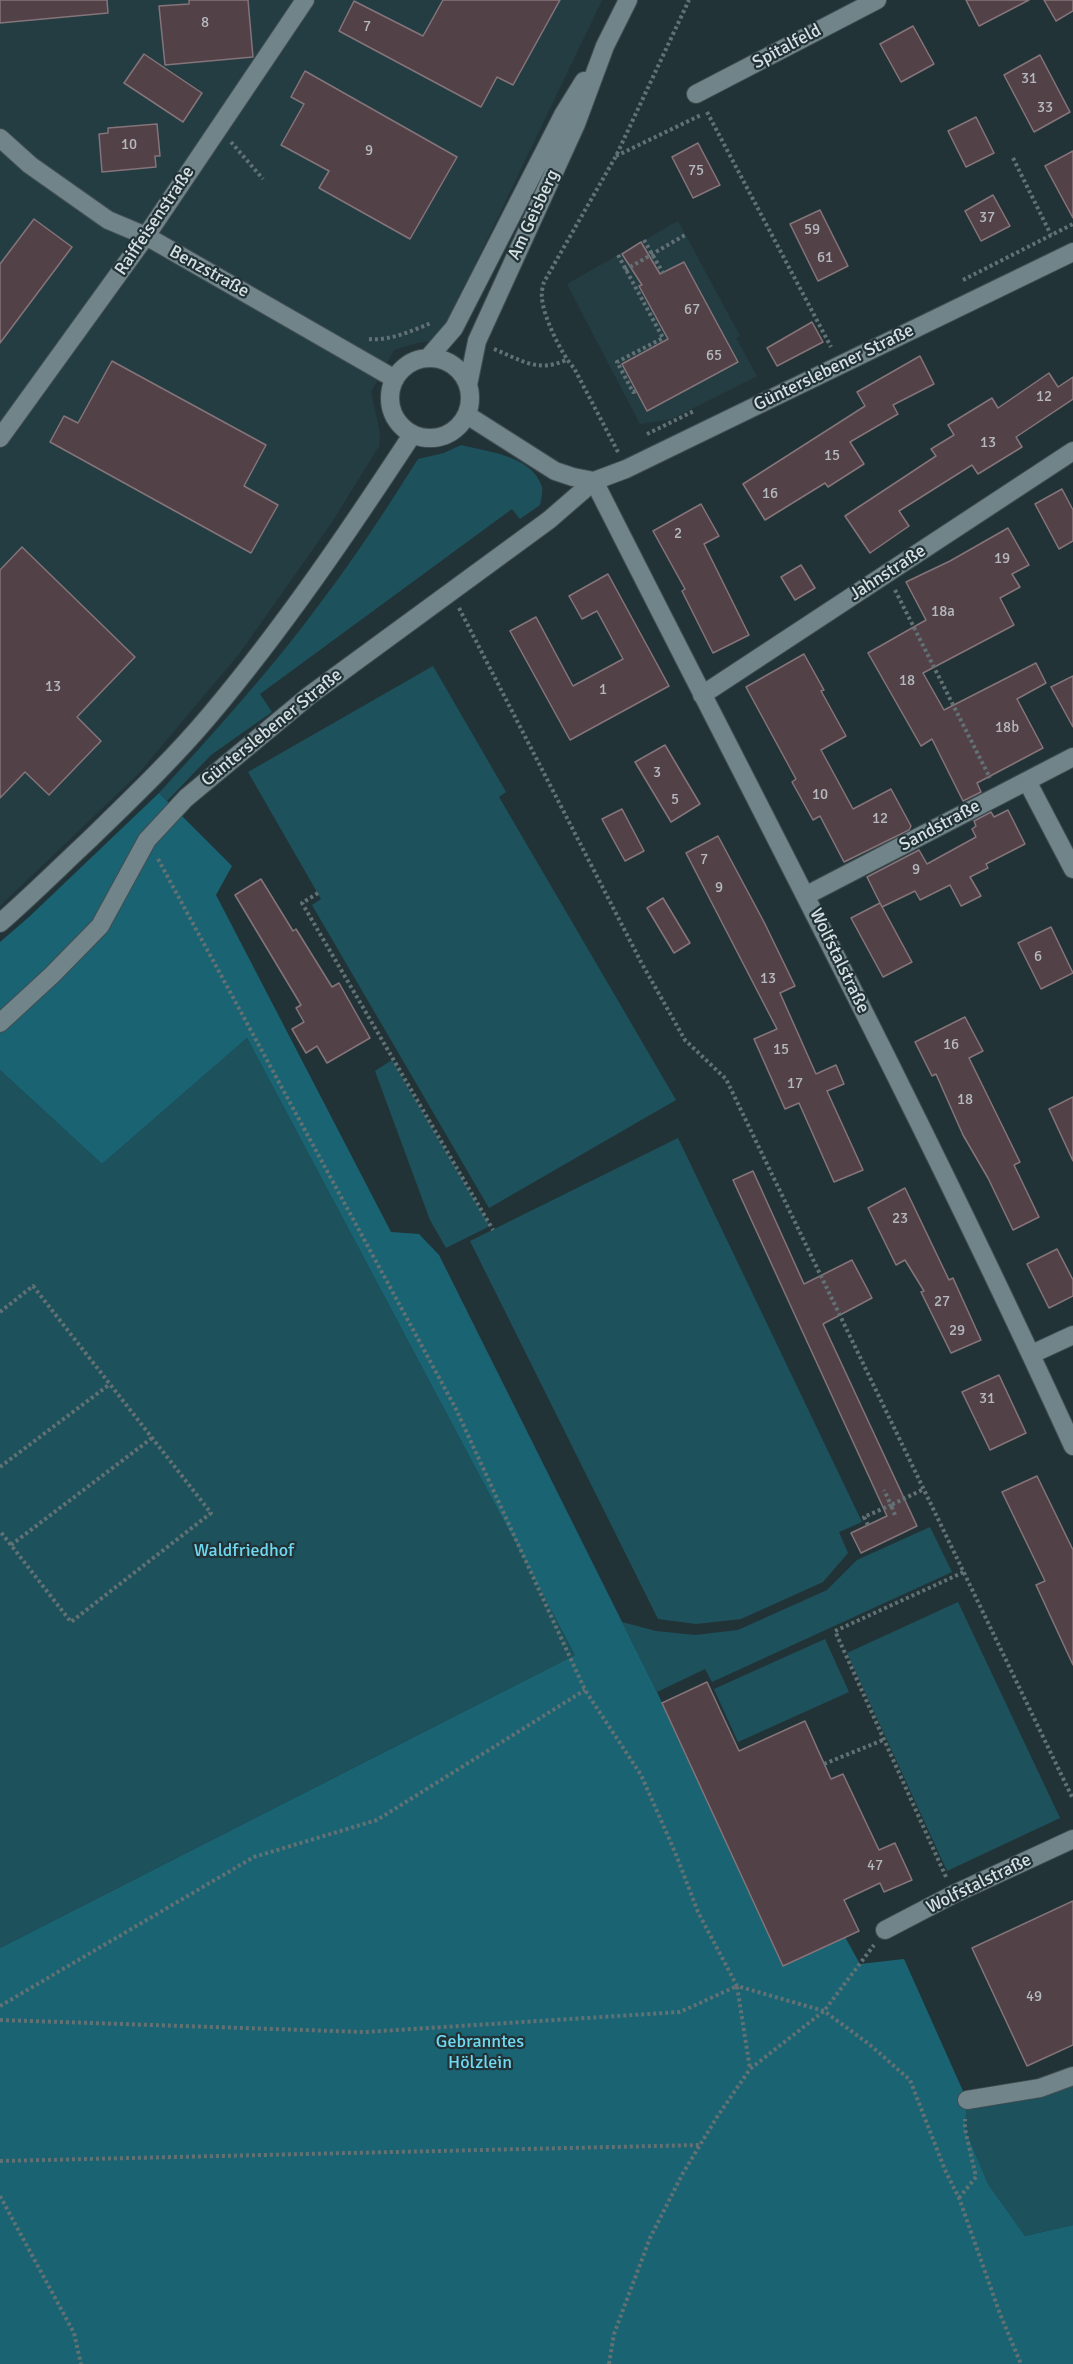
<!DOCTYPE html>
<html>
<head>
<meta charset="utf-8">
<style>
  body { margin:0 }
  canvas { display:block; background:#223337 }
</style>
</head>
<body>
<canvas width="1073" height="2364"></canvas>
<script>
const context = document.querySelector('canvas').getContext('2d');
context.lineJoin = 'round';
function fillPath(path, color) { context.fillStyle = color; context.fill(path, 'evenodd'); }
function strokePath(path, color, width, dash) { context.strokeStyle = color; context.lineWidth = width; context.lineCap = dash ? 'butt' : 'round'; context.setLineDash(dash || []); context.stroke(path); }
function drawText(font, color, halo, rows, align = 'center') {
  context.font = font + ' Signika,sans-serif'; context.lineWidth = 4.5; context.setLineDash([]); context.textBaseline = 'middle'; context.strokeStyle = halo; context.fillStyle = color; for (const [text, x, y, turn = 0] of rows) {
    context.save(); context.translate(x, y); context.rotate((+turn || 0) * Math.PI / 180); context.textAlign = isNaN(turn) ? turn : align; if (halo) context.strokeText(text, 0, 0); context.fillText(text, 0, 0); context.restore();
  }
}
fillPath(new Path2D(`
  M 0,0 L 602,0 L 439,340 L 417,343 L 394,350 L 371,392 L 380,433 L 379,446 L 332,522 L 239,654 L 138,774 L 0,906 Z
  M 678,221 L 740,336 L 736,338 L 757,376 L 672,419 L 640,424 L 567,284 Z`), '#233d43');
fillPath(new Path2D(`
  M 461,445 C 488,452 532,455 542,487 C 543,492 541,500 540,505 L 520,519 L 512,509 L 260,694 L 272,712 L 211,755 L 167,801 L 159,793 C 215,731 272,669 321,602 C 356,556 387,508 418,459 L 444,453 Z
  M 433,666 L 506,792 L 499,797 L 676,1100 L 489,1208 L 312,905 L 321,899 L 248,772 Z
  M 247,1038 L 575,1655 L 0,1948 L 0,1070 L 102,1164 Z
  M 392,1060 L 490,1226 L 446,1248 L 430,1220 L 375,1071 Z
  M 678,1138 L 862,1522 L 839,1532 L 848,1553 L 823,1582 L 741,1619 L 696,1624 L 658,1619 L 470,1241 Z
  M 930,1527 L 952,1572 L 712,1682 L 705,1669 L 657,1692 L 622,1622 L 656,1631 L 695,1635 L 738,1630 L 827,1590 L 857,1560 Z
  M 958,1602 L 1060,1818 L 947,1871 L 847,1653 Z
  M 825,1639 L 849,1692 L 738,1742 L 714,1689 Z
  M 1073,2076 L 1073,2225 L 1025,2236 L 988,2184 L 965,2129 L 967,2100 Z`), '#1d515c');
fillPath(new Path2D(`
  M 159,793 L 232,866 L 216,895 L 391,1232 L 419,1234 L 439,1255 L 657,1692 L 783,1966 L 845,1937 L 860,1964 L 904,1959 L 967,2100 L 965,2129 L 988,2184 L 1025,2236 L 1073,2225 L 1073,2364 L 0,2364 L 0,1948 L 575,1655 L 247,1038 L 102,1164 L 0,1070 L 0,942 L 29,917 Z`), '#196372');
const building = new Path2D(`
  M 0,0 L 107,0 L 108,13 L 0,23 Z
  M 189,0 L 248,0 L 253,57 L 165,65 L 159,6 L 189,4 Z
  M 443,0 L 560,0 L 513,85 L 497,77 L 481,107 L 339,31 L 354,1 L 423,36 Z
  M 966,0 L 1029,0 L 979,26 Z
  M 1044,0 L 1073,0 L 1073,11 L 1056,21 Z
  M 913,26 L 934,64 L 901,82 L 880,44 Z
  M 144,54 L 202,93 L 183,122 L 124,83 Z
  M 1040,55 L 1070,112 L 1034,132 L 1004,75 Z
  M 305,71 L 457,157 L 410,239 L 319,188 L 329,171 L 281,145 L 304,104 L 291,97 Z
  M 976,117 L 994,153 L 966,167 L 948,131 Z
  M 157,124 L 160,156 L 155,156 L 156,167 L 102,172 L 99,134 L 108,133 L 108,128 Z
  M 698,143 L 720,185 L 693,198 L 672,157 Z
  M 1073,151 L 1073,218 L 1045,166 Z
  M 993,195 L 1010,226 L 981,241 L 965,211 Z
  M 820,210 L 848,266 L 818,281 L 790,224 Z
  M 34,219 L 72,247 L 0,343 L 0,264 Z
  M 641,242 L 660,274 L 684,262 L 738,362 L 647,411 L 622,364 L 668,339 L 639,286 L 642,285 L 622,254 Z
  M 812,322 L 823,342 L 777,366 L 767,348 Z
  M 920,356 L 934,384 L 893,405 L 898,414 L 850,442 L 864,464 L 828,487 L 825,483 L 765,520 L 743,484 L 865,406 L 857,392 Z
  M 112,361 L 266,445 L 244,486 L 278,505 L 251,553 L 50,442 L 64,416 L 78,423 Z
  M 1049,373 L 1058,387 L 1073,377 L 1073,399 L 1016,437 L 1022,447 L 978,474 L 972,465 L 899,511 L 909,526 L 870,553 L 845,516 L 936,456 L 931,449 L 954,435 L 948,425 L 992,398 L 998,408 Z
  M 1062,489 L 1073,510 L 1073,541 L 1059,549 L 1035,504 Z
  M 701,504 L 719,536 L 704,544 L 749,635 L 713,653 L 682,591 L 685,589 L 653,531 Z
  M 1008,528 L 1029,565 L 1012,574 L 1020,587 L 1000,598 L 1014,625 L 923,673 L 944,710 L 1036,663 L 1046,683 L 1017,699 L 1043,748 L 977,783 L 981,792 L 963,801 L 932,739 L 921,746 L 868,653 L 926,620 L 906,582 L 950,561 Z
  M 22,547 L 135,657 L 77,717 L 101,741 L 49,795 L 25,772 L 0,798 L 0,570 Z
  M 801,565 L 815,588 L 795,600 L 781,577 Z
  M 608,574 L 669,686 L 570,740 L 510,631 L 536,617 L 573,686 L 623,659 L 597,611 L 582,619 L 569,596 Z
  M 804,654 L 824,690 L 821,691 L 846,736 L 821,750 L 853,809 L 891,789 L 911,826 L 909,830 L 844,862 L 820,816 L 813,820 L 792,782 L 796,779 L 746,687 Z
  M 1073,676 L 1073,727 L 1051,687 Z
  M 665,745 L 700,804 L 671,822 L 635,762 Z
  M 622,809 L 644,851 L 625,861 L 602,819 Z
  M 1008,810 L 1025,844 L 986,864 L 988,868 L 970,877 L 981,896 L 961,906 L 950,885 L 920,900 L 915,891 L 882,907 L 867,877 L 919,850 L 927,864 L 976,837 L 972,829 L 976,826 L 974,821 L 991,812 L 994,817 Z
  M 718,836 L 764,922 L 795,986 L 780,993 L 816,1074 L 836,1065 L 844,1084 L 827,1091 L 863,1170 L 834,1182 L 799,1103 L 785,1109 L 754,1039 L 777,1029 L 686,853 Z
  M 261,879 L 293,931 L 296,929 L 332,987 L 339,983 L 370,1038 L 327,1063 L 317,1046 L 306,1053 L 292,1029 L 304,1022 L 296,1008 L 301,1005 L 235,895 Z
  M 663,898 L 690,943 L 674,953 L 647,908 Z
  M 880,903 L 912,962 L 883,977 L 851,918 Z
  M 1051,927 L 1073,973 L 1041,989 L 1018,943 Z
  M 965,1017 L 983,1051 L 969,1058 L 1020,1162 L 1014,1165 L 1039,1217 L 1013,1230 L 988,1178 L 963,1135 L 936,1074 L 932,1076 L 915,1042 Z
  M 1073,1097 L 1073,1161 L 1049,1109 Z
  M 753,1171 L 804,1284 L 852,1260 L 872,1298 L 823,1324 L 917,1526 L 861,1553 L 851,1533 L 887,1516 L 733,1180 Z
  M 905,1188 L 949,1280 L 953,1278 L 981,1340 L 951,1353 L 921,1292 L 924,1291 L 905,1260 L 896,1265 L 868,1208 Z
  M 1057,1249 L 1073,1280 L 1073,1296 L 1049,1308 L 1027,1264 Z
  M 999,1375 L 1026,1433 L 990,1450 L 962,1392 Z
  M 1037,1476 L 1073,1550 L 1073,1665 L 1036,1585 L 1045,1581 L 1002,1492 Z
  M 707,1682 L 739,1751 L 805,1721 L 831,1779 L 843,1774 L 879,1850 L 895,1843 L 912,1880 L 884,1892 L 880,1883 L 844,1900 L 859,1931 L 783,1966 L 662,1703 Z
  M 1073,1901 L 1073,2045 L 1027,2066 L 972,1948 Z`);
fillPath(building, '#524248');
strokePath(building, '#857479', 1.5);
const minor = new Path2D(`
  M 696,94 L 877,0
  M 0,138 L 30,165 L 108,220 L 146,236 L 395,379
  M390 398a40 40 0 1 1 80 0a40 40 0 1 1-80 0Z
  M 428,358 L 454,328 L 563,115 L 584,81
  M 468,385 L 477,341 L 576,124 L 605,46 L 628,0
  M 467,415 L 555,471 L 573,477 L 594,481
  M 0,438 L 146,236 L 305,0
  M 594,481 C 756,802 924,1119 1073,1446
  M 702,695 L 1073,451
  M 1027,781 L 1073,869
  M 807,895 L 1073,757
  M 0,923 C 31,896 60,867 90,839 C 131,799 173,759 210,715 C 284,627 349,531 412,435
  M 0,1023 L 52,975 L 100,926 L 147,840 L 186,798 L 310,695 L 549,520 L 594,481 L 626,469 L 1073,252
  M 1032,1354 L 1073,1335
  M 885,1930 L 954,1894 L 1073,1839
  M 967,2100 L 1040,2088 L 1073,2076`);
strokePath(minor, '#404e52', 20);
strokePath(new Path2D(`
  M 707,112 L 831,347
  M 231,142 L 263,179
  M 616,156 L 701,115
  M 1013,158 L 1051,235
  M 644,240 L 663,273
  M 618,255 L 663,338 L 617,362 L 633,392 L 636,391
  M 625,270 L 685,235
  M 963,280 L 1073,224
  M 369,339 C 389,341 412,331 431,323
  M 494,349 C 521,360 537,373 566,360
  M 647,434 L 694,411
  M 618,452 L 574,368 C 562,356 542,314 542,297 C 541,292 543,286 544,282 L 616,156 L 689,0
  M 895,590 L 990,778
  M 459,608 L 641,962 L 685,1040 L 726,1079 L 1073,1799
  M 158,859 L 456,1409 L 585,1690 L 641,1775 L 675,1852 L 698,1912 L 737,1986 L 824,2011 L 869,2044 L 910,2080 L 945,2170 L 959,2198 L 1000,2314 L 1021,2364
  M 318,893 L 302,903 L 493,1230
  M 0,1312 L 33,1286 L 211,1513 L 71,1622 L 0,1531
  M 0,1467 L 110,1384
  M 895,1515 L 891,1505 L 924,1489
  M 868,1525 L 864,1517 L 891,1505 L 884,1490
  M 11,1545 L 152,1438
  M 824,1764 L 883,1740
  M 946,1877 L 835,1631 L 964,1572
  M 0,2006 L 254,1857 L 377,1820 L 585,1690
  M 0,2020 L 365,2032 L 680,2012 L 737,1986 L 750,2069
  M 0,2161 L 700,2145
  M 0,2196 L 74,2333 L 81,2364
  M 959,2198 L 976,2177 L 965,2129 L 965,2119
  M 609,2364 L 614,2334 L 650,2238 L 683,2173 L 717,2117 L 750,2069 L 824,2011 L 874,1945`), '#627174', 4, [3, 3]);
strokePath(minor, '#718489', 18);
drawText('15px', '#b5b8bc', null, [
  ["8",205,23],
  ["7",367,27],
  ["31",1029,79],
  ["33",1045,108],
  ["10",129,145],
  ["9",369,151],
  ["75",696,171],
  ["37",987,218],
  ["59",812,230],
  ["61",825,258],
  ["67",692,310],
  ["65",714,356],
  ["12",1044,397],
  ["13",988,443],
  ["15",832,456],
  ["16",770,494],
  ["2",678,534],
  ["19",1002,559],
  ["18a",943,612],
  ["18",907,681],
  ["13",53,687],
  ["1",603,690],
  ["18b",1007,728],
  ["3",657,773],
  ["10",820,795],
  ["5",675,800],
  ["12",880,819],
  ["7",704,860],
  ["9",916,870],
  ["9",719,888],
  ["6",1038,957],
  ["13",768,979],
  ["16",951,1045],
  ["15",781,1050],
  ["17",795,1084],
  ["18",965,1100],
  ["23",900,1219],
  ["27",942,1302],
  ["29",957,1331],
  ["31",987,1399],
  ["47",875,1866],
  ["49",1034,1997]
]);
drawText('18px', '#d6e0e3', '#223337', [
  ["Spitalfeld",787,47,-28],
  ["Am Geisberg",534,215,-65],
  ["Raiffeisenstraße",155,221,-56],
  ["Benzstraße",209,272,29],
  ["Günterslebener Straße",834,368,-26],
  ["Jahnstraße",888,573,-33],
  ["Günterslebener Straße",272,728,-39],
  ["Sandstraße",940,826,-28],
  ["Wolfstalstraße",839,961,64],
  ["Wolfstalstraße",979,1884,-26]
]);
drawText('18px', '#70d9f1', '#223337', [
  ["Waldfriedhof",244,1551],
  ["Gebranntes",480,2042],
  ["Hölzlein",480,2063]
]);
</script>
</body>
</html>
